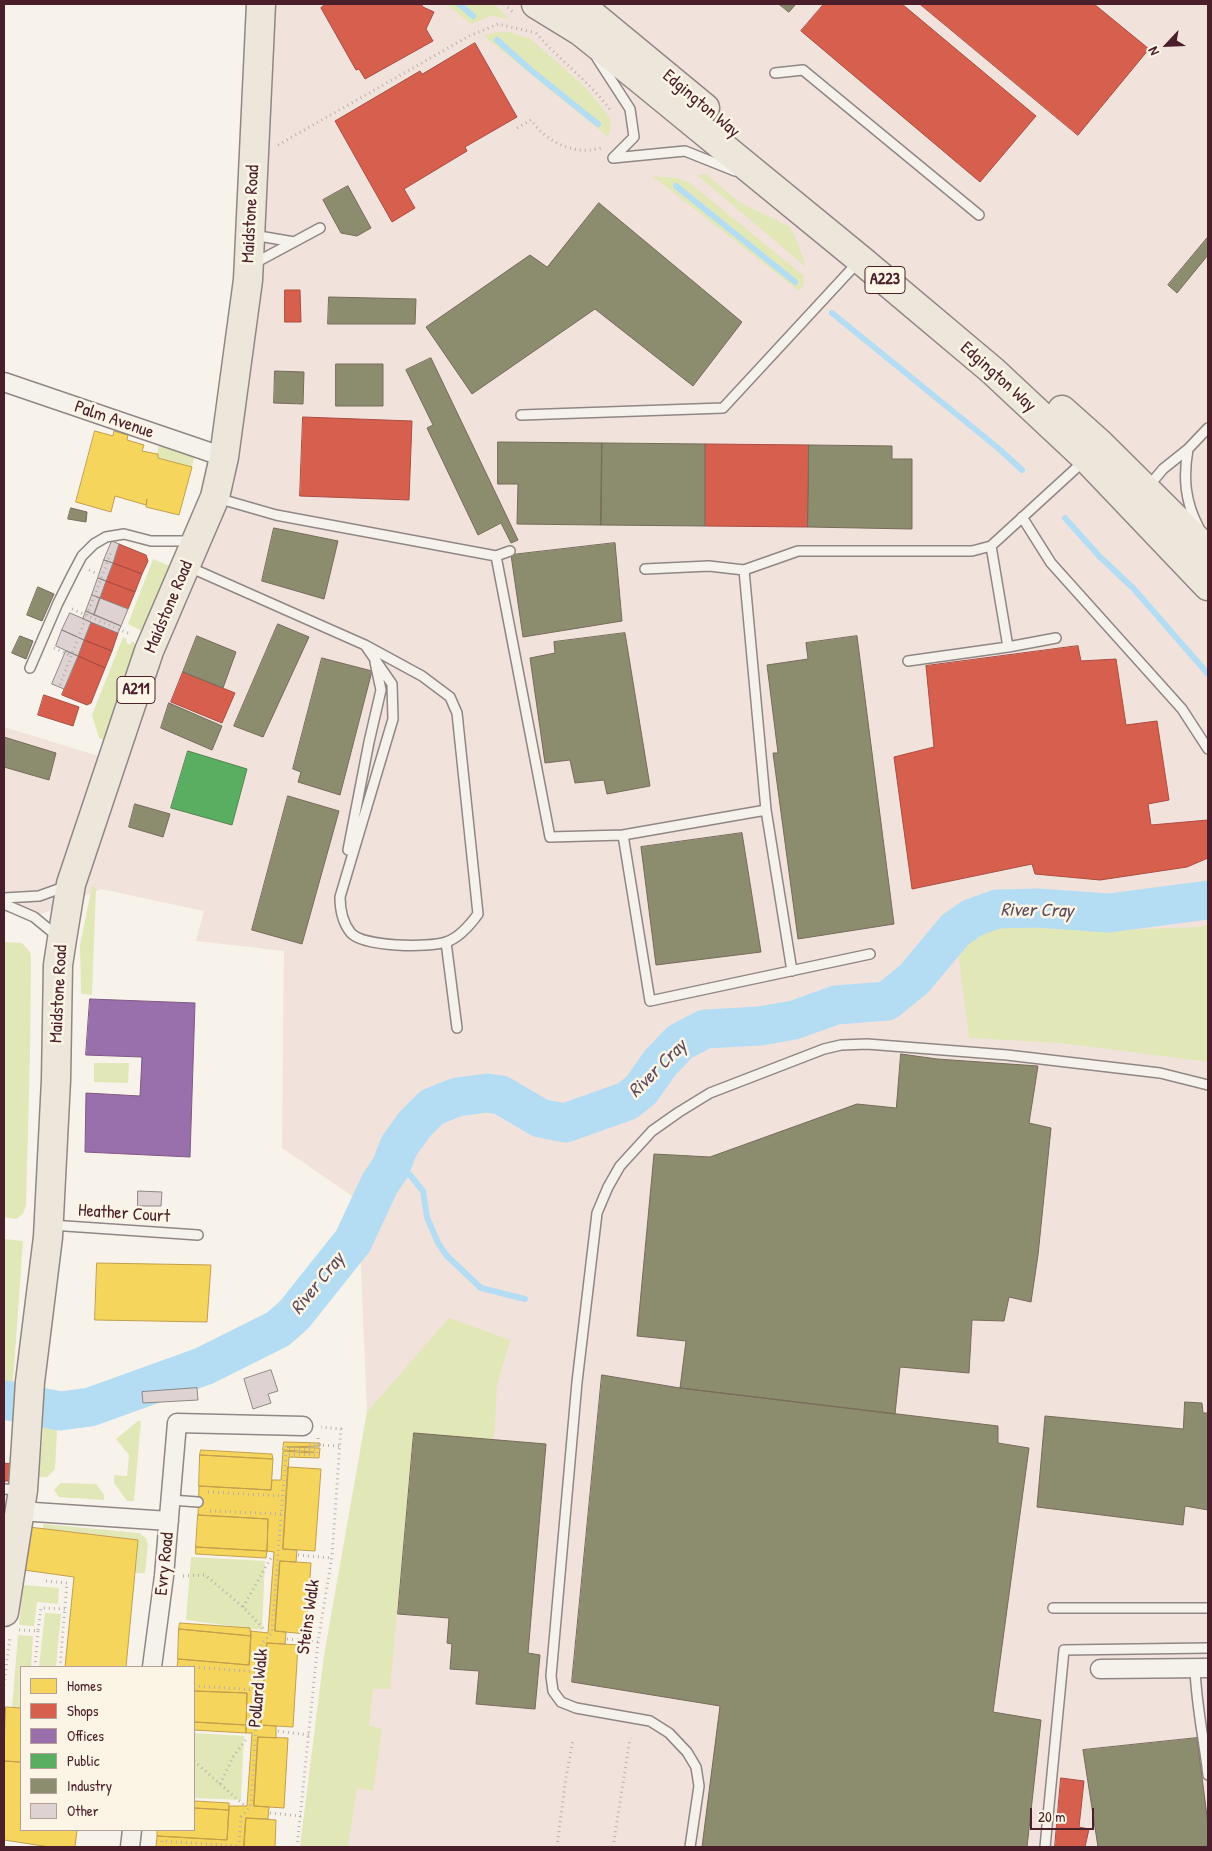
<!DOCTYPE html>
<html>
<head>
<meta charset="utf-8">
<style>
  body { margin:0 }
  #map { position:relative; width:1212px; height:1851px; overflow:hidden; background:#f7f3ea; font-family:"Patrick Hand",sans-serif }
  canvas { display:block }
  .frame { position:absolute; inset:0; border:5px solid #4a1f2b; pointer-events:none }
  .legend { position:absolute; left:20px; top:1666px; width:175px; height:165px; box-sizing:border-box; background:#fcf5e5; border:1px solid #b59f9b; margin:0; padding:6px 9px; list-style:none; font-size:15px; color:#4a1f2b }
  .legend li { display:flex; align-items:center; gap:10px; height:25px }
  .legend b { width:25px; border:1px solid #b59f9b }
  .north { position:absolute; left:1142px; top:20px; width:50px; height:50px; -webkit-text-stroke:4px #fcf5e5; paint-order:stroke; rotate:245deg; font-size:14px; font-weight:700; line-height:20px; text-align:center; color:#4a1f2b }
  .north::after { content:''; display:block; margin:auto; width:18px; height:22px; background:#4a1f2b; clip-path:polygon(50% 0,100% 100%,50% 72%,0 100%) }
  .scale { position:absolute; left:1030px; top:1808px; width:64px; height:22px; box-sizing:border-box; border:2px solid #4a1f2b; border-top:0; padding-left:6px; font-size:15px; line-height:18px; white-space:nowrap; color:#4a1f2b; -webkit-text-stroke:4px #fcf5e5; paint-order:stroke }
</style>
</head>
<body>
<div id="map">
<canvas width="1212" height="1851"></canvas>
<div class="frame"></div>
<ul class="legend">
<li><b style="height:14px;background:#f6d55c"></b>Homes</li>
<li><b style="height:14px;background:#d6604d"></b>Shops</li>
<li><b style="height:14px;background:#9970ab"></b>Offices</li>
<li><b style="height:14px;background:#5aae61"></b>Public</li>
<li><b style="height:14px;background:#8c8c6e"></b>Industry</li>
<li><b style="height:14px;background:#ded2d2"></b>Other</li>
</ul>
<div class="north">N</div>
<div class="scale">20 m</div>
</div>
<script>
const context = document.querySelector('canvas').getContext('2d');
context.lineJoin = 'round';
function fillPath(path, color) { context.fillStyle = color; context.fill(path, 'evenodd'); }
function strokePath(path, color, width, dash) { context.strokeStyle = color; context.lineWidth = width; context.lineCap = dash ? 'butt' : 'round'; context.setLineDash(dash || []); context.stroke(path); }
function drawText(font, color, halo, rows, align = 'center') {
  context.font = font + ' "Patrick Hand",sans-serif'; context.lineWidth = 5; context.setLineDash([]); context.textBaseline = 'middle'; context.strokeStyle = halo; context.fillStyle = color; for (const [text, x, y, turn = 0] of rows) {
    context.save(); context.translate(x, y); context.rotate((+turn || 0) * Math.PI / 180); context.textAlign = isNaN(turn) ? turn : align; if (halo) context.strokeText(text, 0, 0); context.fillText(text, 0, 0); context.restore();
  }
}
fillPath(new Path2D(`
  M 268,4 L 1208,4 L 1208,1847 L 300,1847 L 324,1656 L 367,1412 L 358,1200 L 282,1148 L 284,951 L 196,941 L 204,911 L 101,889 L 34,917 L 4,912 L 4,727 L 115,761 L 235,484 L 252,295 Z`), '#f1e3dc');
fillPath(new Path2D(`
  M 446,4 L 494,4 L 510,19 L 491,16 L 471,24 Z
  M 495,32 L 509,32 L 531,39 L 586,88 L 609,116 L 611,127 L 608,137 L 484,36 Z
  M 706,174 L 739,202 L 790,227 L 799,246 L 806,267 L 697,175 Z
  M 652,176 L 677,178 L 690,183 L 804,276 L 804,285 L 799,291 Z
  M 160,440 L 195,453 L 192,467 L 158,458 L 158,454 L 157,454 Z
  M 153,559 L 170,566 L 142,631 L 128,624 Z
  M 123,637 L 127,639 L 126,642 L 130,645 L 132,641 L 136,644 L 104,740 L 99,738 L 92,715 Z
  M 92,886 L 96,888 L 92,995 L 82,994 L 81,992 L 80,945 Z
  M 1019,919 L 1092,931 L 1200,927 L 1208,924 L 1208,1062 L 1061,1043 L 969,1038 L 957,944 L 985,924 Z
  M 4,930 L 4,942 L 22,943 L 30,952 L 31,958 L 30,1055 L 26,1205 L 23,1214 L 16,1219 L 4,1217 Z
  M 94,1063 L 129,1063 L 128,1083 L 94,1082 Z
  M 4,1239 L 23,1241 L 12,1396 L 4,1394 Z
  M 449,1318 L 510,1340 L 497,1386 L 494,1440 L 414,1433 L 390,1689 L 373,1689 L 369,1725 L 382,1729 L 373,1791 L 357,1788 L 348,1847 L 300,1847 L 324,1656 L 367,1412 Z
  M 44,1420 L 50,1421 L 57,1431 L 55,1469 L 47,1477 L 39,1477 Z
  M 138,1421 L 141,1421 L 134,1501 L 127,1501 L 114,1483 L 114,1475 L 127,1476 L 129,1455 L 116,1439 Z
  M 61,1483 L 96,1484 L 104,1495 L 104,1500 L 59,1497 L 54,1490 Z
  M 43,1524 L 139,1533 L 146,1538 L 148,1544 L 145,1573 L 135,1573 L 138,1540 L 43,1529 Z
  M 191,1557 L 265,1561 L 262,1630 L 186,1620 Z
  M 23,1585 L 59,1588 L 58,1604 L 37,1602 L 34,1626 L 19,1625 Z
  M 45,1613 L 61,1614 L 56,1667 L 39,1667 Z
  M 18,1635 L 33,1636 L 31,1667 L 21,1667 L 21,1708 L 12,1708 Z
  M 194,1733 L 244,1736 L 241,1800 L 194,1798 Z`), '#e2e7b8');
const homes = new Path2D(`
  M 95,431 L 113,436 L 114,431 L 128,435 L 127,440 L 144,445 L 142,451 L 157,454 L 158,454 L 158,458 L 192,467 L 179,515 L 146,507 L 147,499 L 146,505 L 115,496 L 111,512 L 76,502 Z
  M 97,1263 L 211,1265 L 207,1322 L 95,1320 Z
  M 284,1442 L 320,1443 L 320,1446 L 287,1447 L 320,1448 L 319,1458 L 289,1457 L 283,1549 L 297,1550 L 296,1562 L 280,1561 L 275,1631 L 286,1632 L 285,1644 L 267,1643 L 261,1725 L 276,1726 L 276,1738 L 258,1737 L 254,1806 L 269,1807 L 268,1819 L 246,1818 L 244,1847 L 156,1847 L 157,1836 L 227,1840 L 229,1806 L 247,1806 L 252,1733 L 246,1733 L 247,1693 L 194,1691 L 194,1667 L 177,1667 L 178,1659 L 249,1665 L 251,1631 L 268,1633 L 274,1552 L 267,1551 L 268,1519 L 198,1515 L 199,1486 L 271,1490 L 272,1480 L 281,1480 L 283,1451 L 313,1453 L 314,1452 L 283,1450 Z
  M 201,1450 L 272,1454 L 273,1459 L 200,1455 Z
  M 200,1455 L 273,1459 L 271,1490 L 199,1486 Z
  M 288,1467 L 321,1469 L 315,1551 L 283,1549 Z
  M 198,1515 L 268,1519 L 267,1551 L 196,1547 Z
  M 29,1527 L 138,1540 L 126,1667 L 65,1667 L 74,1577 L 24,1570 Z
  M 196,1547 L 267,1551 L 266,1558 L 196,1554 Z
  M 280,1561 L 311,1563 L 306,1634 L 275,1631 Z
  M 180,1623 L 250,1628 L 251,1636 L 179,1629 Z
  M 179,1629 L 251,1636 L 249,1665 L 178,1659 Z
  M 267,1643 L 298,1645 L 293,1727 L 261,1725 Z
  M 194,1691 L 247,1693 L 246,1725 L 194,1722 Z
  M 6,1707 L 21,1708 L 21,1762 L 4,1761 Z
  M 194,1722 L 246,1725 L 246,1733 L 194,1730 Z
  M 258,1737 L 288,1738 L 284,1808 L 254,1806 Z
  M 4,1761 L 21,1762 L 21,1830 L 77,1830 L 75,1847 L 50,1847 L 4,1840 Z
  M 194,1801 L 229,1803 L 229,1810 L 194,1808 Z
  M 194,1808 L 229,1810 L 227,1840 L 157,1836 L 157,1830 L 194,1830 Z
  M 246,1818 L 276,1820 L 275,1847 L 244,1847 Z`);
fillPath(homes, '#f6d55c');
strokePath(homes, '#c29e4d', 1);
const shops = new Path2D(`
  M 326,4 L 421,4 L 423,7 L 434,12 L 426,29 L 433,41 L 365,79 L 359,69 L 356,70 L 321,8 Z
  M 824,4 L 902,4 L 1036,116 L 980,182 L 801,31 Z
  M 920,4 L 1094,4 L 1149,49 L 1078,135 Z
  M 475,43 L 517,117 L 465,147 L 467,151 L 404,189 L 415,208 L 392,222 L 335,121 L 420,71 L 422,74 Z
  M 285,290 L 300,290 L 301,322 L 285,322 Z
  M 303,417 L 412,421 L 409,500 L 300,496 Z
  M 705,444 L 809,445 L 808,527 L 705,526 Z
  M 119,544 L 146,555 L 148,561 L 142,574 L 113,563 Z
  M 113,563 L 142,574 L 135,592 L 106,581 Z
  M 106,581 L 135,592 L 128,609 L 100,598 Z
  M 91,622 L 118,633 L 112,651 L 84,640 Z
  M 84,640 L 112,651 L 105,668 L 78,656 Z
  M 1078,646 L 1081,661 L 1116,659 L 1126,725 L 1157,721 L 1169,800 L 1148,804 L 1151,825 L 1208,820 L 1208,858 L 1187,867 L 1100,880 L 1035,874 L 1032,864 L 912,889 L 894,757 L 934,747 L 926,666 Z
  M 78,656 L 105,668 L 91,703 L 87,705 L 62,695 Z
  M 183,672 L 235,693 L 222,723 L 171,702 Z
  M 44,695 L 79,707 L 73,726 L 38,715 Z
  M 4,1463 L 12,1464 L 12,1481 L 4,1481 Z
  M 1061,1778 L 1084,1781 L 1079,1827 L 1089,1829 L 1085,1847 L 1055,1847 Z`);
fillPath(shops, '#d6604d');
strokePath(shops, '#ac4c43', 1);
const offices = new Path2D(`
  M 90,999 L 195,1003 L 190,1157 L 85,1152 L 86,1093 L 140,1096 L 142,1057 L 86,1055 Z`);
fillPath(offices, '#9970ab');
strokePath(offices, '#815885', 1);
const public = new Path2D(`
  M 188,751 L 247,769 L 232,825 L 171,808 Z`);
fillPath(public, '#5aae61');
strokePath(public, '#558351', 1);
const industry = new Path2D(`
  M 779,4 L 796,4 L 789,12 Z
  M 348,186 L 371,228 L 357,236 L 341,233 L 323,200 Z
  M 599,203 L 742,322 L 693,386 L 595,309 L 472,394 L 426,327 L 530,255 L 547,267 Z
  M 1208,237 L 1208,255 L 1177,293 L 1168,285 Z
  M 329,297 L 416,299 L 415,324 L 328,324 Z
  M 431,358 L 518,540 L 511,543 L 501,523 L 478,535 L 427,428 L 433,425 L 406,370 Z
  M 336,364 L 383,364 L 383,406 L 336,406 Z
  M 275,371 L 304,372 L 303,404 L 274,403 Z
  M 498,442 L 602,443 L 601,525 L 517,524 L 518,484 L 498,484 Z
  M 602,443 L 705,444 L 705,526 L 601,525 Z
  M 809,445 L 892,446 L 892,459 L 912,459 L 912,529 L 808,527 Z
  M 71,508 L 87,512 L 86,522 L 68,519 Z
  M 274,528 L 338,541 L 324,599 L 262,581 Z
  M 615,543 L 622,621 L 523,637 L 511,555 Z
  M 38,587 L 54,594 L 42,621 L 27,615 Z
  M 278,624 L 309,637 L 263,737 L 234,726 Z
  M 625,633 L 650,786 L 607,794 L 604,780 L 575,783 L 570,760 L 545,763 L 530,658 L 555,653 L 554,642 Z
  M 20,636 L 33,641 L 26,659 L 12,653 Z
  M 197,636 L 236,652 L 223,688 L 183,672 Z
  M 857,636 L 894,924 L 798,939 L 773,753 L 778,753 L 767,665 L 808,659 L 806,643 Z
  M 322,658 L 372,671 L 340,795 L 298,782 L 301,772 L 293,769 Z
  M 169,703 L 222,726 L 212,750 L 161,728 Z
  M 4,737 L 56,753 L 49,780 L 4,767 Z
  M 288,796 L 339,811 L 302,944 L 252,930 Z
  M 135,804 L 170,814 L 163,837 L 129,827 Z
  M 742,833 L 761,952 L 656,965 L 641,847 Z
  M 901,1054 L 937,1059 L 1038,1066 L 1029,1123 L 1051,1128 L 1038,1255 L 1031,1302 L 1009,1297 L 1004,1321 L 972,1320 L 969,1373 L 900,1367 L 895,1414 L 680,1388 L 686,1341 L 637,1336 L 654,1154 L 710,1157 L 857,1104 L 896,1108 Z
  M 602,1375 L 680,1388 L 998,1426 L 998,1443 L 1029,1448 L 993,1712 L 1041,1720 L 1027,1847 L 702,1847 L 720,1706 L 572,1682 Z
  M 1185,1402 L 1202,1403 L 1203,1413 L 1208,1413 L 1208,1510 L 1185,1506 L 1183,1525 L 1037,1507 L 1045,1416 L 1183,1429 Z
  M 414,1433 L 546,1444 L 528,1653 L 540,1655 L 535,1709 L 476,1704 L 479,1671 L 450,1669 L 452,1644 L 447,1643 L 449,1618 L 398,1614 Z
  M 1197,1738 L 1208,1824 L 1208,1847 L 1098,1847 L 1083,1750 Z`);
fillPath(industry, '#8c8c6e');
strokePath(industry, '#786b5a', 1);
strokePath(new Path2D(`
  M 459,4 L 473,16
  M 497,40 L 532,71 L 598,124
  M 676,186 L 795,282
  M 832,313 L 998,448 L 1022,470
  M 1065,518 L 1099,556 L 1134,589 L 1208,674
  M 391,1167 L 401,1169 L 410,1175 L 423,1191 L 427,1217 L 438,1243 L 447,1256 L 481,1288 L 525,1299`), '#b4ddf4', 6);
strokePath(new Path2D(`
  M 4,1400 L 60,1411 L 90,1407 L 204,1366 L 278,1329 L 294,1315 L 353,1241 L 380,1183 L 391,1167 L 399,1146 L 415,1124 L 432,1107 L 457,1097 L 487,1093 L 501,1095 L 540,1118 L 565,1123 L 627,1101 L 641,1090 L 660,1063 L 680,1042 L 705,1029 L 760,1026 L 794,1020 L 836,1005 L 887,1001 L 914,979 L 955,930 L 972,918 L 997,909 L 1037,908 L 1109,913 L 1208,900`), '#b4ddf4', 39);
const building = new Path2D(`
  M 112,541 L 119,544 L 113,563 L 104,560 Z
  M 104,560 L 113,563 L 106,581 L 98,578 Z
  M 98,578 L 106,581 L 100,598 L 92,595 Z
  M 92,595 L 100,598 L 94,615 L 86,611 Z
  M 100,598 L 128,609 L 121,626 L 94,615 Z
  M 86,611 L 121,626 L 118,633 L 83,619 Z
  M 70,613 L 91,622 L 84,640 L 62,630 Z
  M 62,630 L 84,640 L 78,656 L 56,646 Z
  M 66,651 L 78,656 L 64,689 L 52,684 Z
  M 138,1191 L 162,1192 L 161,1206 L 138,1206 Z
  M 271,1370 L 278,1391 L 268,1394 L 271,1403 L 253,1409 L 244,1379 Z
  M 197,1388 L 198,1400 L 143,1403 L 142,1392 Z`);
fillPath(building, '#ded2d2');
strokePath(building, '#908684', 1);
const lane = new Path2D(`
  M 597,58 L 630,109 L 634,137 L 613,158
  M 775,73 L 803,70 L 979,215
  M 613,158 L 685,151 L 735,171
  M 253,235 L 294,242
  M 253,264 L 320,228
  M 521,415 L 723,408 L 859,261
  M 1188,449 C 1183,478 1185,502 1199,528
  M 1148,487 L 1163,469 L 1188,449 L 1208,428
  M 217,498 L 276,515 L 496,556
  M 1022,517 L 1051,563 L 1182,709 L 1208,749
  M 510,551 L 496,556 L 550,837 L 623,835
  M 189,567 L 365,645 L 422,676 L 450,697 L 457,713 L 478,914 C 470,925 459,938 446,942 C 428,948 364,947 351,933 C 342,922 340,910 340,897 L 393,719 L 392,684 L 365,645
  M 645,569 L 709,566 L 744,570 L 798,551 L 972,551 L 991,546 L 1085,460
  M 744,570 L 766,810 L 623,835 L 650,1001 L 870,954
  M 1008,647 L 1056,638
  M 908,661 L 1008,647 L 991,546
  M 30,668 L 58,603 L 73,573 L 82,556 L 94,544 L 106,537 L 124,534 L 151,541 L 191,541
  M 766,810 L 792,971
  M 348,850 L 369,742 L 381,690 L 375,662
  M 4,898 L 39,896 L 67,886
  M 4,904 L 34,917 L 57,936
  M 446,942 L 457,1028
  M 51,1225 L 198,1235
  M 4,1489 L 21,1490
  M 171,1500 L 198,1502
  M 1053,1608 L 1208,1608
  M 1195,1668 C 1196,1704 1204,1739 1208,1775
  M 690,1847 L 699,1786 L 696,1767 L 687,1752 L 669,1733 L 650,1721 L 576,1708 L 561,1702 L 553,1691 L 551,1676 L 577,1382 L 597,1213 L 608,1187 L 620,1166 L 652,1131 L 679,1112 L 710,1093 L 824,1049 L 841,1045 L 867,1044 L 1007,1055 L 1160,1073 L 1208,1085
  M 1045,1847 L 1064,1650 L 1208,1648`);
const street = new Path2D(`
  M 4,382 L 224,457
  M 19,1511 L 169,1521
  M 152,1667 L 164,1576 L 177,1423 L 303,1426
  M 1100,1669 L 1208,1668
  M 130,1847 L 132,1830`);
const primary = new Path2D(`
  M 536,4 L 580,31 L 640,79 L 861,260 L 993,371 L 1087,459 L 1208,586
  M 579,4 L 705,108
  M 1062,410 L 1099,443 L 1208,551
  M 4,1612 L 23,1490 L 30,1382 L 48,1237 L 56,1080 L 58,965 L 62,939 L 71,884 L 149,651 L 215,497 L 224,457 L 248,280 L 261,4`);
strokePath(lane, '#908684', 12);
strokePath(street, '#908684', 21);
strokePath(primary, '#908684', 31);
strokePath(new Path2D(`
  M 504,4 L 513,12
  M 536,33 C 560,61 590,82 611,111
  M 517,128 L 531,120 C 547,142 574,156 601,148
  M 278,145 L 469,36 L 498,24 L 532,32
  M 89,570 L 102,576
  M 72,609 L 130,634
  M 54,648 L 72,656
  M 60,685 L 112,550
  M 309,1445 L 318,1445 L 318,1438
  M 318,1445 L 340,1446
  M 208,1492 L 283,1496
  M 210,1511 L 282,1514
  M 298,1555 L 332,1558
  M 183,1576 L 205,1575 L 243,1607 L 266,1631
  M 46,1581 L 67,1583 L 60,1667
  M 243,1607 L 272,1556
  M 19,1630 L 38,1631 L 41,1608 L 65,1609
  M 287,1639 L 318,1642
  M 35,1667 L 38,1631
  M 184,1667 L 192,1667
  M 194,1667 L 259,1672
  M 4,1685 L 10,1636
  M 194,1686 L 258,1690
  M 278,1731 L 309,1735
  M 194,1761 L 244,1805
  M 220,1784 L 233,1757 L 248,1737
  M 270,1813 L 301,1816
  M 161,1847 L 162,1841 L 239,1846
  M 239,1847 L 241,1817 L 250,1807 L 251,1803 L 261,1644 L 272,1633 L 272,1629 L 286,1454 L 317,1455 L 317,1450 L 286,1448 L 286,1445
  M 297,1847 L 318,1642 L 332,1556 L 341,1429 L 321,1427
  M 557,1847 L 565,1784 L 573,1739
  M 613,1847 L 630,1738`), '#b8b1ae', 3, [1, 4]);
strokePath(lane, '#f5f2ec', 9);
strokePath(street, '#f5f2ec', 18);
strokePath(primary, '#ece7da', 28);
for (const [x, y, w] of [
  [885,280,40],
  [136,690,38]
]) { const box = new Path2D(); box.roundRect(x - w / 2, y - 13.5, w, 27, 4); context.fillStyle = '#fcf5e5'; context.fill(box); strokePath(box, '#4a1f2b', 1); }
drawText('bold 16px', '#4a1f2b', null, [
  ["A223",885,280],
  ["A211",136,690]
]);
drawText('18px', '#4a1f2b', '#fcf5e5', [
  ["Edgington Way",701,104,40],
  ["Maidstone Road",251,214,-87],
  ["Edgington Way",998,377,42],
  ["Palm Avenue",114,420,19],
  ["Maidstone Road",169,607,-67],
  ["Maidstone Road",59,994,-87],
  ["Heather Court",124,1214,4],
  ["Evry Road",165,1564,-84],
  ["Steins Walk",309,1617,-82],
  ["Pollard Walk",259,1688,-85]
]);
drawText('italic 19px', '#5d4c5e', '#fcf5e5', [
  ["River Cray",1037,911,1],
  ["River Cray",658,1069,-45],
  ["River Cray",318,1284,-51]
]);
</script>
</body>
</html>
